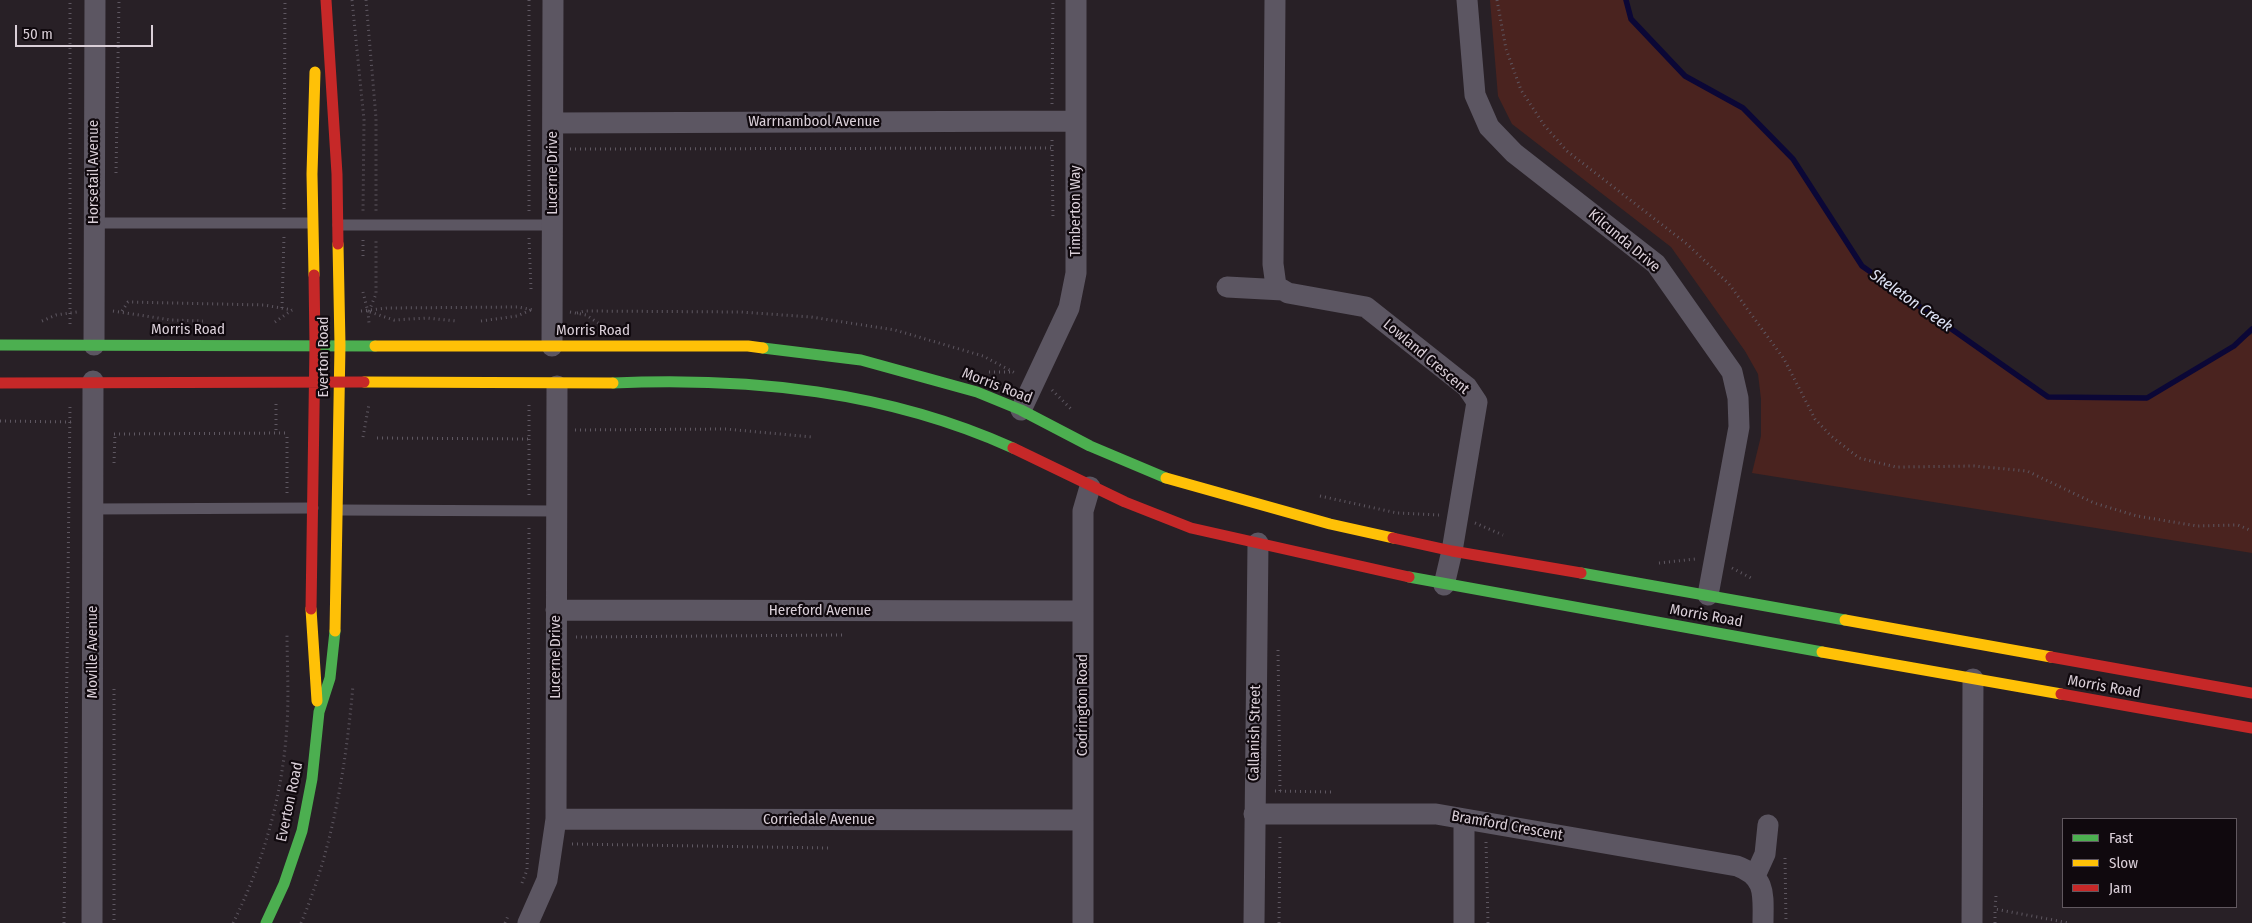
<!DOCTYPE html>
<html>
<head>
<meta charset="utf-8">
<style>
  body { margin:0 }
  #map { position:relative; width:2252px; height:923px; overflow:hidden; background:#282026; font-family:"Fira Sans Condensed",sans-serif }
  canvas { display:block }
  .legend { position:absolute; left:2062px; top:818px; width:175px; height:90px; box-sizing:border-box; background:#10090e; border:1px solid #61585f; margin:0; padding:6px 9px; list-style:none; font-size:15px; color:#dacfd8 }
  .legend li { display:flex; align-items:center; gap:10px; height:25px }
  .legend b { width:25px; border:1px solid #61585f }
  .scale { position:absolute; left:15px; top:25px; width:138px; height:22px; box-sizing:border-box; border:2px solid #dacfd8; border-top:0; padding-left:6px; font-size:15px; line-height:18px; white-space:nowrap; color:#dacfd8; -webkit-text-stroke:4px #10090e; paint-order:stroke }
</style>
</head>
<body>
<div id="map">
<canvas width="2252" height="923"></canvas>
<ul class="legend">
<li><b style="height:6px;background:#4caf50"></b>Fast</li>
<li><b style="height:6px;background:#ffc107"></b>Slow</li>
<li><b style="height:6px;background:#c62828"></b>Jam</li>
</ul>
<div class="scale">50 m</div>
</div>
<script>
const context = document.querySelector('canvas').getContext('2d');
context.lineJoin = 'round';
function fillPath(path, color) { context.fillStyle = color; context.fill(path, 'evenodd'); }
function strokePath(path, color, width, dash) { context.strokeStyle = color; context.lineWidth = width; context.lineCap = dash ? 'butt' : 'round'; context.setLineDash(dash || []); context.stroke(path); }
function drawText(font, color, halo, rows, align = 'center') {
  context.font = font + ' "Fira Sans Condensed",sans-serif'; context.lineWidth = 4.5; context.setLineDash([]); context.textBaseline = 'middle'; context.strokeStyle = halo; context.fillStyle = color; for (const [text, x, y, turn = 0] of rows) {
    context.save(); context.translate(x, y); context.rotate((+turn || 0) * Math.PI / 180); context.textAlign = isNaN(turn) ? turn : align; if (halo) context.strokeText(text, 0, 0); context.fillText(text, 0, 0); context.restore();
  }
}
fillPath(new Path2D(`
  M 1490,0 L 1626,0 L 1631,19 L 1685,76 L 1743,108 L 1793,159 L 1862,266 L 2048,397 L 2147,398 L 2252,334 L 2252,553 L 1752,473 L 1761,436 L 1761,399 L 1758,374 L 1745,351 L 1671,247 L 1512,124 L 1498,96 Z`), '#4a231f');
strokePath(new Path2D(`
  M 1626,0 L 1631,19 L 1685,76 L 1743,108 L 1793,159 L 1862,266 L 2048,397 L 2147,398 L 2234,346 L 2252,329`), '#0b0736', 5.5);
strokePath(new Path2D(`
  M 352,0 L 364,120 L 363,211
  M 366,0 L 376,118 L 376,213
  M 529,0 L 529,212
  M 1497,0 L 1506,49 L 1521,90 L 1544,125 L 1567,151 L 1687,244 L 1729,284 L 1784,359 L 1815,419 L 1831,436 L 1859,458 L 1896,467 L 1974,466 L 2027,471 L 2094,503 L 2137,516 L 2197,526 L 2238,525 L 2252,531
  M 1052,104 L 1053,0
  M 1052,140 L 1053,219
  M 570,149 L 1052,148
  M 116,173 L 119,0
  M 284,209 L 285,0
  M 529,238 L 531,289
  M 363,256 L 363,240
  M 363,292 L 368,312 L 369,323
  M 282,308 L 284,236
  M 113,311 L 171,320 L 203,321
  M 122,311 L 128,302 L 264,305 L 292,310
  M 361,311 L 387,308 L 518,307 L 534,310
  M 369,311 L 376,294 L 376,239
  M 370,312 L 394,320 L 427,318 L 457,321
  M 570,312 L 586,315 L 598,323
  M 577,313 L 585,311 L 741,312 L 811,317 L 895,330 L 983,356 L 1017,374
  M 42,321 L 56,315 L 77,312
  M 481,321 L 517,316 L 531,310
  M 275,322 L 292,310
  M 70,324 L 70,0
  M 989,372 L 1011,372
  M 1052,390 L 1071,409
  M 276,404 L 276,433
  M 0,421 L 71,422
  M 575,430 L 726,429 L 812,437
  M 114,434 L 288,433
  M 363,437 L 369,404
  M 377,438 L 529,439 L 529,404
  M 529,439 L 529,496
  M 114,463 L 115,434
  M 287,493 L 287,433
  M 1320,496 L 1397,513 L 1439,515
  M 1475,523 L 1503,535
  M 1659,563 L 1695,559
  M 1732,568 L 1753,579
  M 576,637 L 843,635
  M 1278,650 L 1280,791
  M 114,689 L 114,923
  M 1275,791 L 1331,792
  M 1486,842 L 1488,923
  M 572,844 L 828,848
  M 1785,858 L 1786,923
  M 522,883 L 527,870 L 528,833 L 529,525
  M 1996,896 L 1995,909 L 2069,923
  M 64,923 L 70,406
  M 233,923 C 264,861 283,794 287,724 C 289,694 287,663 287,632
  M 301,923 C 333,848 346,766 353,685
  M 505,923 L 508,916
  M 1279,923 L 1280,833
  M 1995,923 L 1995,909`), '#5e5761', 3, [1, 4]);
strokePath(new Path2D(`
  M 94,223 L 312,223
  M 338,225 L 553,225
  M 93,509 L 313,508
  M 338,510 L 557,511`), '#5c5662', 11);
strokePath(new Path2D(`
  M 1275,0 L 1273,264 L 1276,286 L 1288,293 L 1366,307 L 1467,387 L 1477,402 L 1452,551 L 1444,585
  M 1467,0 L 1475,95 L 1489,127 L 1514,153 L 1656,264 L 1732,372 L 1738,398 L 1739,427 L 1708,595
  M 553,123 L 1076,121
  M 1227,287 L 1283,290
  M 94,345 L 95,0
  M 552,346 L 553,0
  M 1021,410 L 1069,308 L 1076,273 L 1076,0
  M 556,610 L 1083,611
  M 1254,814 L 1436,814 L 1737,866 C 1767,877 1763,896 1763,923
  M 556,819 L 1083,820
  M 1755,876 L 1765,854 L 1768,825
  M 92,923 L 93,381
  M 528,923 L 547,880 L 556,819 L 557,386
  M 1083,923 L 1083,511 L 1090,487
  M 1254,923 L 1258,543
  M 1464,923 L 1464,819
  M 1972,923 L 1973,679`), '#5c5662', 21);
strokePath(new Path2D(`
  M 0,345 L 375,346
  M 763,348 L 861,360 L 977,392 L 1021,410 L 1090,446 L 1166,478
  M 613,383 C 750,377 887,391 1013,448
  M 1581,573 L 1845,620
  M 1409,577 L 1822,652
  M 266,923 L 284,884 L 302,831 L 312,779 L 319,712 L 330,678 L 335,631`), '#4caf50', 11);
strokePath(new Path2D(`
  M 314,275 L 312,174 L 315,72
  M 375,346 L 748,346 L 763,348
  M 364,382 L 613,383
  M 1166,478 L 1330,524 L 1393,538
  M 311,609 L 317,701
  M 1845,620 L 2051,657
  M 335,631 L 340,345 L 338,244
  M 1822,652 L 2061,694`), '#ffc107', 11);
strokePath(new Path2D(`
  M 326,0 L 337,174 L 338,244
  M 0,383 L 364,382
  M 1013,448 L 1125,502 L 1191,528 L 1409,577
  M 1393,538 L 1452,551 L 1581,573
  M 311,609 L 315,345 L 314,275
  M 2051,657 L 2252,693
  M 2061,694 L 2252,728`), '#c62828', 11);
drawText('15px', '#dacfd8', '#10090e', [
  ["Warrnambool Avenue",814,122],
  ["Horsetail Avenue",94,172,-90],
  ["Lucerne Drive",553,173,-90],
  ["Timberton Way",1076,211,-90],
  ["Kilcunda Drive",1624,241,40],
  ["Morris Road",188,330],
  ["Morris Road",593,331],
  ["Everton Road",324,357,-90],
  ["Lowland Crescent",1426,357,40],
  ["Morris Road",997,386,21],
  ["Hereford Avenue",820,611],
  ["Morris Road",1706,616,10],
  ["Moville Avenue",93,652,-90],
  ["Lucerne Drive",556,657,-90],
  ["Morris Road",2104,687,10],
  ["Codrington Road",1083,705,-90],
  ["Callanish Street",1255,733,-89],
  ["Everton Road",290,802,-78],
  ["Corriedale Avenue",819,820],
  ["Bramford Crescent",1507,826,10]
]);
drawText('italic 16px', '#dfe4f6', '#10090e', [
  ["Skeleton Creek",1911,301,35]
]);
</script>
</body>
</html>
